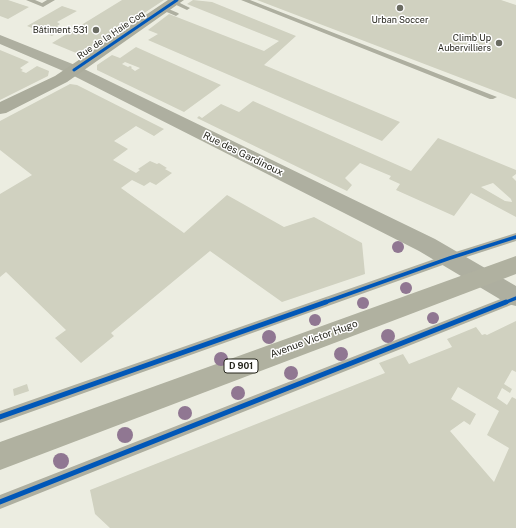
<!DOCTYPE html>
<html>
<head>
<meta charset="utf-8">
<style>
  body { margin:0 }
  canvas { display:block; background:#ecede1 }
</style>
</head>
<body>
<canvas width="516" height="528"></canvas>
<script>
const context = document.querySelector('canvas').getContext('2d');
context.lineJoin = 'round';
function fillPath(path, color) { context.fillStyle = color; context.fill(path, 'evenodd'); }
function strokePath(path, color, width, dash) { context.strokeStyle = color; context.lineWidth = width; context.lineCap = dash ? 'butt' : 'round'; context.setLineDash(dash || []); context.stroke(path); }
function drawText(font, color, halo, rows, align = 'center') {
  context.font = font + ' "Public Sans",sans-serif'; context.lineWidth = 3; context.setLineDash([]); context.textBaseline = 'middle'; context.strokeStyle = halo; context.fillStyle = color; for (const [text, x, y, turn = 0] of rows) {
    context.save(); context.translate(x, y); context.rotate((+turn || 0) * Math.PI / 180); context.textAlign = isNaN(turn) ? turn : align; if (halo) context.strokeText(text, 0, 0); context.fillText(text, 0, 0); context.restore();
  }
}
fillPath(new Path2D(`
  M 0,0 L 8,0 L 29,7 L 8,19 L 0,16 Z
  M 122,0 L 164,0 L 81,55 L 52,43 Z
  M 193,0 L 212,2 L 296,36 L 264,65 L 400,122 L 382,141 L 148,40 L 158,34 L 148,30 L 169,14 L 264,51 L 279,41 L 187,4 Z
  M 257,0 L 501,0 L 516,5 L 516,99 Z
  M 62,6 L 77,11 L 57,22 L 60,24 L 57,26 L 63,29 L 52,36 L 27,26 Z
  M 136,47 L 156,56 L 221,85 L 184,112 L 97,70 L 97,65 L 112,55 L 120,58 ZM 125,62 L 140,68 L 135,71 L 131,68 L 132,67 L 130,66 L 128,67 L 122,64 Z
  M 0,50 L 29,62 L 20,68 L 23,70 L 21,71 L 26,73 L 37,66 L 49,71 L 48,76 L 0,100 Z
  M 70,84 L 77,85 L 164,129 L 154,136 L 136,126 L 114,141 L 128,149 L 113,160 L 136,173 L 140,170 L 138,169 L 150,161 L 157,164 L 159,163 L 167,168 L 165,169 L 172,173 L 156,185 L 150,182 L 144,186 L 132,180 L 121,188 L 184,233 L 227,195 L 284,227 L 314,217 L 362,243 L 365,274 L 282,302 L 210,251 L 111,333 L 114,336 L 81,363 L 55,338 L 66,330 L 6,272 L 0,277 L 0,194 L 32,175 L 0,150 L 0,121 Z
  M 253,101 L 411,171 L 438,138 L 516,170 L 516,174 L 512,177 L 516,181 L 516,217 L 471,193 L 454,216 L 396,190 L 400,184 L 389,179 L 391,176 L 360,163 L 345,178 L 352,185 L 347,191 L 197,118 L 199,116 L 202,118 L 221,104 L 239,112 ZM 493,183 L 511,199 L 512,202 L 505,201 L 481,187 Z
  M 516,321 L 516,372 L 512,370 L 504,384 L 512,389 L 510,393 L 502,388 L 497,398 L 507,405 L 512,397 L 516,399 L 516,528 L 110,528 L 95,514 L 90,490 L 385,373 L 379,363 L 403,354 L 409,364 L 452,347 L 447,339 L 476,327 L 482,335 L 485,334 L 487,335 ZM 458,387 L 499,411 L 487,435 L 509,448 L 494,482 L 450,431 L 464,421 L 470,425 L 476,414 L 451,399 Z
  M 27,384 L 29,391 L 14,396 L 13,389 Z`), '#d0d1c0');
fillPath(new Path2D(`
  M 26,0 L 35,0 L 42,3 L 47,0 L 55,0 L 43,7 Z
  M 241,0 L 250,0 L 497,97 L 493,99 L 490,99 Z
  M 172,1 L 176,1 L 190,8 L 187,10 L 172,3 Z
  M 164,7 L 178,13 L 179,14 L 176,16 L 162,10 L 162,8 Z
  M 516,233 L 516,241 L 454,261 L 0,423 L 0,411 L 446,255 Z
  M 516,293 L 516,303 L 0,509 L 0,495 Z`), '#aeafa0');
fillPath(new Path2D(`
  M 0,35 L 80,67 L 435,239 L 516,286 L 516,306 L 508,304 L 419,251 L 68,73 L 0,44 Z`), '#aeafa0');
fillPath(new Path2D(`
  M 168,0 L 184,0 L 67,82 L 6,113 L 0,114 L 0,102 L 55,76 Z`), '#abac9c');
fillPath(new Path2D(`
  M 516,256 L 516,274 L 0,470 L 0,442 Z`), '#b0b1a0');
strokePath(new Path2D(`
  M 74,70 L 177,0`), '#0057b8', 3);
strokePath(new Path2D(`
  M 323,303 L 450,258 L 516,237
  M 504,303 L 516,298`), '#0057b8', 3.5);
strokePath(new Path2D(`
  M 0,417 L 326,302
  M 0,502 L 506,302`), '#0057b8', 5);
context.fillStyle = '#907792';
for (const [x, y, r] of [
  [398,247,6],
  [406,288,6],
  [363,303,6],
  [433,318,6],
  [315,320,6],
  [388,336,7],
  [269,337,7],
  [341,354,7],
  [221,359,7],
  [291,373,7],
  [238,393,7],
  [185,413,7],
  [125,435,8],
  [61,461,8]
]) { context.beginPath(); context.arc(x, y, r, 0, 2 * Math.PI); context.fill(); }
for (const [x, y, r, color] of [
  [400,8,4,"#6b6c62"],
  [96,30,4,"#6b6c62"],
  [499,43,4,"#6b6c62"]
]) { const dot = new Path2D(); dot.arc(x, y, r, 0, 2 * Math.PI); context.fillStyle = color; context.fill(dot); strokePath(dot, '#fff', 1.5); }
drawText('9px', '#26261d', '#fff', [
  ["Urban Soccer",400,20,"center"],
  ["Bâtiment 531",88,30],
  ["Climb Up",491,38],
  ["Aubervilliers",491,48]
], 'right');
drawText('9px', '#26261d', '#fff', [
  ["Rue de la Haie Coq",111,35,-34]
]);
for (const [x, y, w] of [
  [241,366,34]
]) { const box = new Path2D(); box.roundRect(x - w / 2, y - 7, w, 14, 3); context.fillStyle = '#fff'; context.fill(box); strokePath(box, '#26261d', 1); }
drawText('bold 9px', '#26261d', null, [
  ["D 901",241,366]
]);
drawText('10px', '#26261d', '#fff', [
  ["Rue des Gardinoux",243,154,26],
  ["Avenue Victor Hugo",314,339,-20]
]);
</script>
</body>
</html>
